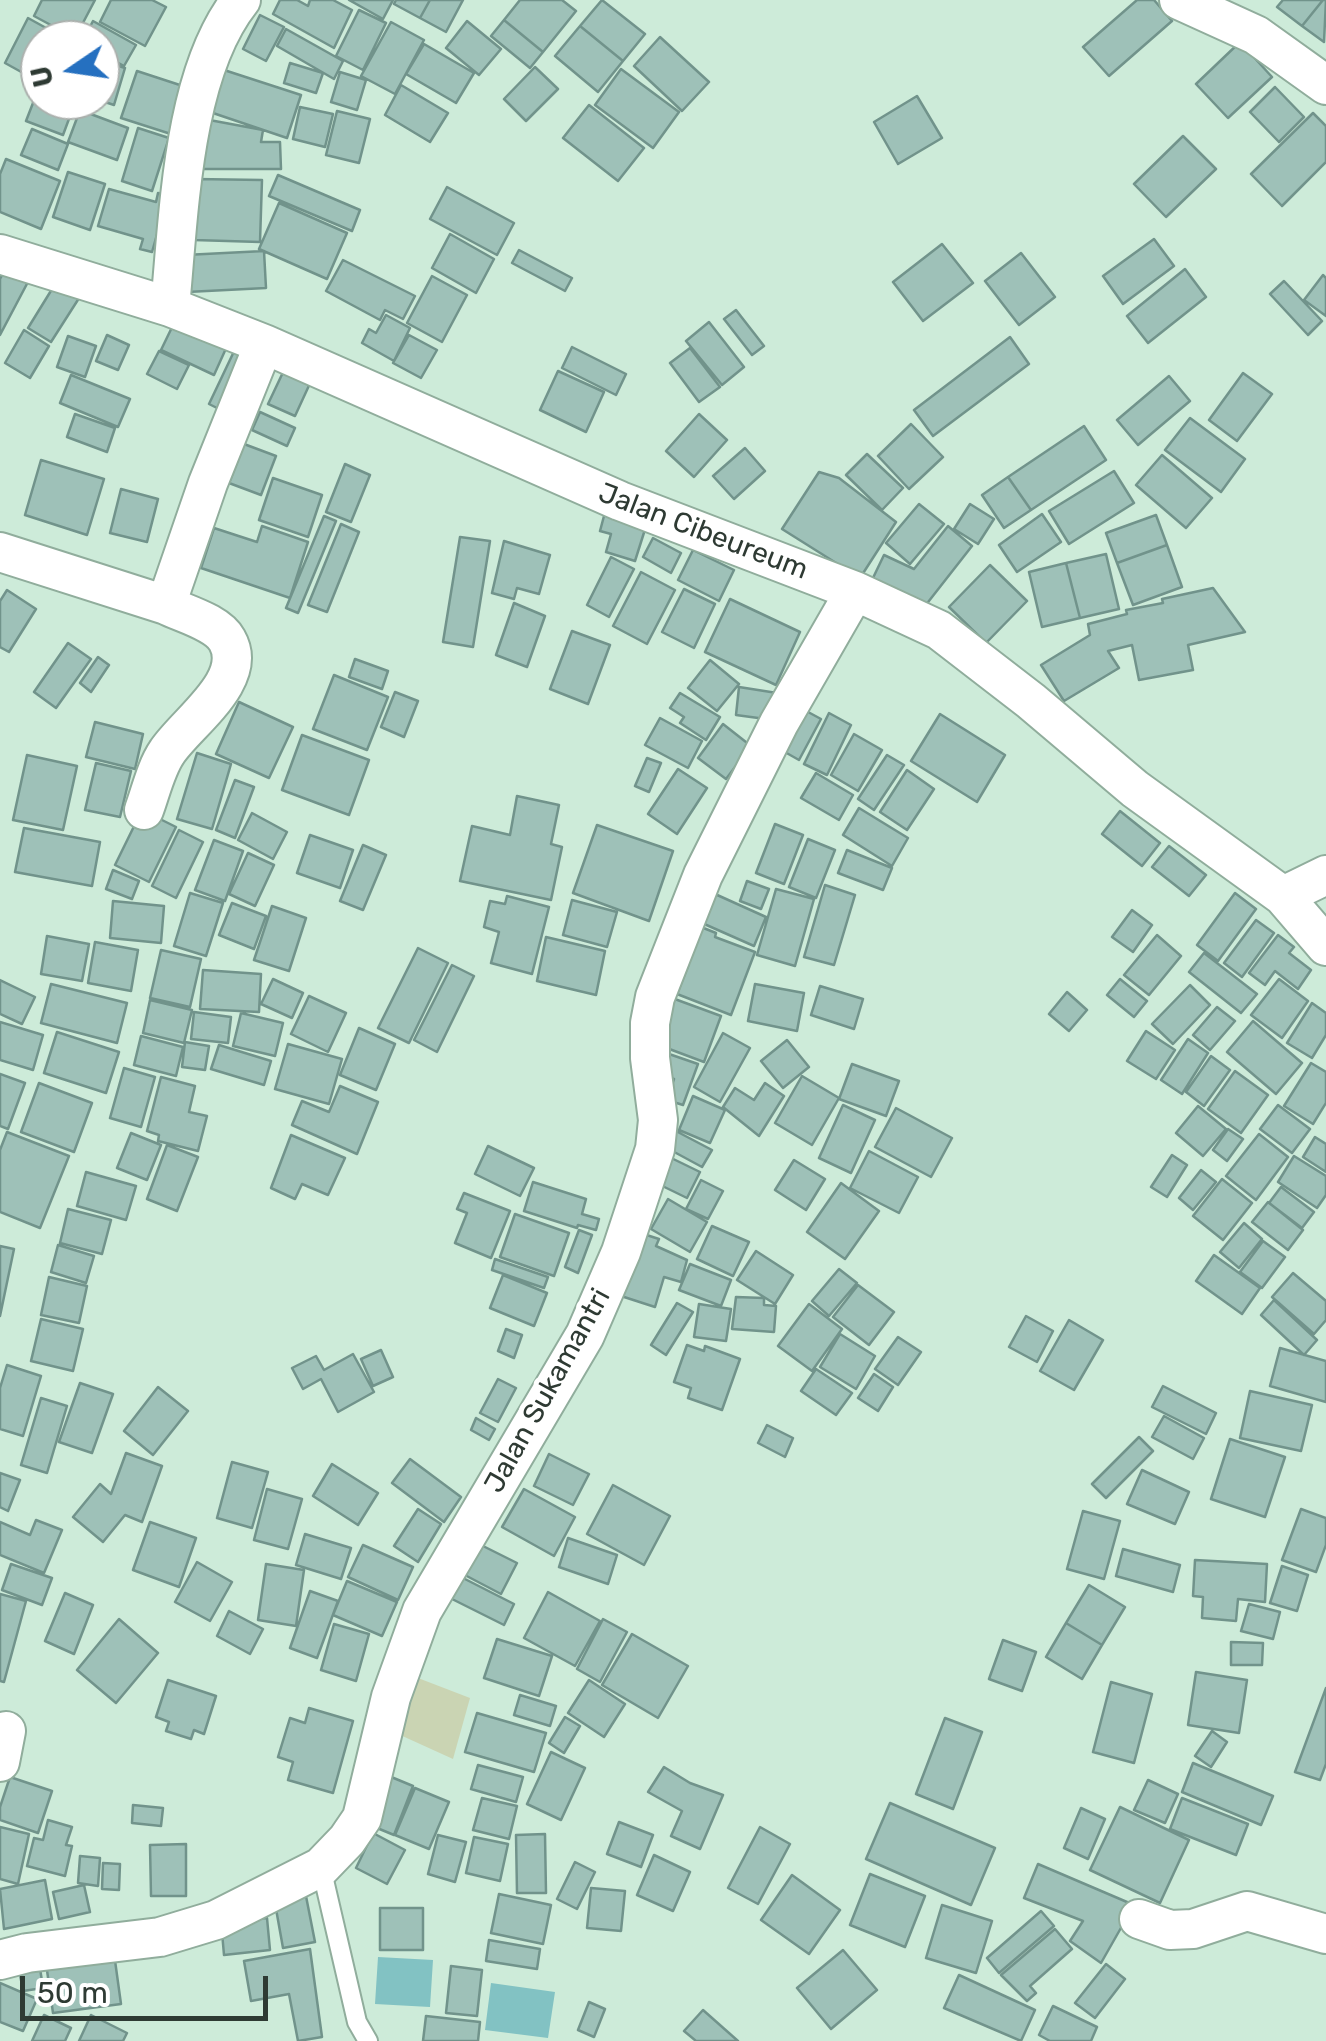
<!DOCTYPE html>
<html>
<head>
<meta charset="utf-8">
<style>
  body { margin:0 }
  #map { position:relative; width:1326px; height:2041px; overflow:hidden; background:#cdebd9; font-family:Rubik,sans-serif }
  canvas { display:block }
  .north { position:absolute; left:20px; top:20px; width:100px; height:100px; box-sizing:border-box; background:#fff; border:2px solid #abb0ad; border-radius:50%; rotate:257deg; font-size:28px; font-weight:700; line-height:40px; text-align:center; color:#2e3a33 }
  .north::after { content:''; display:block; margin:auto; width:35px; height:45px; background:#2570c0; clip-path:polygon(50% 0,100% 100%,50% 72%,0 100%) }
  .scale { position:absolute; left:20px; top:1976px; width:248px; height:45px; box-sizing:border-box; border:5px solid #2e3a33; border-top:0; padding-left:12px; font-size:30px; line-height:35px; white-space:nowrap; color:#2e3a33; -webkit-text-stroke:8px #fff; paint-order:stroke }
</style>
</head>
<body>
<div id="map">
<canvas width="1326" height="2041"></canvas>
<div class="north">U</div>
<div class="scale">50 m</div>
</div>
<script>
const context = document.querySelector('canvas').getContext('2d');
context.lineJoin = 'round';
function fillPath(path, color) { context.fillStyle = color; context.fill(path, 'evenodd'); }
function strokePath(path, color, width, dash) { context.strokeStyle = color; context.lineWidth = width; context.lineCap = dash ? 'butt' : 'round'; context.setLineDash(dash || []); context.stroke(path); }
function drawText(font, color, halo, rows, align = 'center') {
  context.font = font + ' Rubik,sans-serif'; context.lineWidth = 10; context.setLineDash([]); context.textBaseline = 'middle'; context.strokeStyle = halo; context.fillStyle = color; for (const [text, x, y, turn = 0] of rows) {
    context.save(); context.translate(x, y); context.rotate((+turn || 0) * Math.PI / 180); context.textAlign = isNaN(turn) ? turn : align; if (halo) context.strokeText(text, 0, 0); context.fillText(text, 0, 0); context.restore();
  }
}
fillPath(new Path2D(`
  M 418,1678 L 470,1698 L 453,1759 L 398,1734 Z`), '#cad4b3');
fillPath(new Path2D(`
  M 378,1957 L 433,1960 L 430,2007 L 375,2004 Z
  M 491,1983 L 555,1992 L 548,2038 L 485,2030 Z`), '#82c2c3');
const building = new Path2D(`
  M 42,0 L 95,0 L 75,38 L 34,16 Z
  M 111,0 L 152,0 L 166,7 L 145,46 L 100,22 Z
  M 280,0 L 297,0 L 308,6 L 310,0 L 333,0 L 352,10 L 334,48 L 273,14 Z
  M 349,0 L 393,0 L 383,19 Z
  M 396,0 L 430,0 L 420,18 L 394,4 Z
  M 430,0 L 463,0 L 446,32 L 420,18 Z
  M 520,0 L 562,0 L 576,11 L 543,52 L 504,20 Z
  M 602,0 L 645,34 L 623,61 L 580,26 Z
  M 1137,0 L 1154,0 L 1172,21 L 1109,76 L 1083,47 Z
  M 1283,0 L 1323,0 L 1302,26 L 1277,7 Z
  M 1323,0 L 1326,0 L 1324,42 L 1302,26 Z
  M 359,10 L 386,23 L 363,70 L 336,56 Z
  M 260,15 L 284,27 L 266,61 L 243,49 Z
  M 28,18 L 57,34 L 54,40 L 40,40 L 40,67 L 34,79 L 5,63 Z
  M 504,20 L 543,52 L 530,68 L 491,36 Z
  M 93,21 L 136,45 L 124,66 L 100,53 L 100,40 L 83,40 Z
  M 467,21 L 501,49 L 479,75 L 446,48 Z
  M 391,22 L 424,40 L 395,94 L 361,76 Z
  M 580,26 L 623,61 L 598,92 L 555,56 Z
  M 286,29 L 343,61 L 334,79 L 277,46 Z
  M 660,37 L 709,82 L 682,111 L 634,66 Z
  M 1240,42 L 1272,77 L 1228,118 L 1196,84 Z
  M 424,44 L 474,73 L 456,103 L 406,74 Z
  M 100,60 L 125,68 L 114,105 L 99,100 Z
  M 290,63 L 323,73 L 316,93 L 284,83 Z
  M 535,67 L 558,89 L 526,121 L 504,99 Z
  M 621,69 L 679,112 L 653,148 L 595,105 Z
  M 224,70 L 301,95 L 287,138 L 210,112 Z
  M 137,71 L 189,88 L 174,135 L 121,118 Z
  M 340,72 L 366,80 L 357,110 L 331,102 Z
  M 40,85 L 40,100 L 76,100 L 63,135 L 26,121 Z
  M 401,85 L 448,113 L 430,142 L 385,115 Z
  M 1275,87 L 1304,117 L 1279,142 L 1250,112 Z
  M 917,96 L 942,138 L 898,164 L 874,122 Z
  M 589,105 L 644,148 L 618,181 L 563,138 Z
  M 300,107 L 333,114 L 325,147 L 293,139 Z
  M 80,110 L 128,128 L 117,160 L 68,142 Z
  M 337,111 L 370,119 L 359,163 L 326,155 Z
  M 1313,113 L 1326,126 L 1326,162 L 1282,206 L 1251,174 Z
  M 204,119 L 263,130 L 261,142 L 280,142 L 281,169 L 196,169 Z
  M 138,128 L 169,138 L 152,191 L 122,181 Z
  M 32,129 L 68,144 L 58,170 L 21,155 Z
  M 1183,136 L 1216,169 L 1166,217 L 1134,184 Z
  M 6,159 L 60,181 L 41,229 L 0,212 L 0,174 Z
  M 68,172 L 105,184 L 90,230 L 53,217 Z
  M 278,175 L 360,210 L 352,231 L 269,196 Z
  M 195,179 L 262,180 L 260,242 L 194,240 Z
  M 447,187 L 514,223 L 497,255 L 430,219 Z
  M 109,189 L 156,202 L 158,193 L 168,196 L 152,252 L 140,249 L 143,239 L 98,226 Z
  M 279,203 L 347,233 L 327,279 L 259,249 Z
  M 450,234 L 494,259 L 476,293 L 432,268 Z
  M 1154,239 L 1174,266 L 1123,304 L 1103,276 Z
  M 942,244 L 973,283 L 923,321 L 893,282 Z
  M 519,250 L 572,278 L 565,291 L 512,263 Z
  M 264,251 L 266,288 L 187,292 L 185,255 Z
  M 1021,253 L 1055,297 L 1019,325 L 985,281 Z
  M 343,260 L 415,296 L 403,319 L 385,310 L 380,320 L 326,291 Z
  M 6,268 L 29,280 L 0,335 L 0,279 Z
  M 1185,269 L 1206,297 L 1148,343 L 1127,316 Z
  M 1323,275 L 1326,278 L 1326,316 L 1304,300 Z
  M 432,276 L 467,295 L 442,342 L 407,323 Z
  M 57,281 L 81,295 L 51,342 L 28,328 Z
  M 1284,281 L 1322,321 L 1308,335 L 1270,294 Z
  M 736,310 L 764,346 L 752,355 L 724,319 Z
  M 386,315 L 410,328 L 394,361 L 362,343 L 369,329 L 376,333 Z
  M 176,319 L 228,344 L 214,375 L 161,350 Z
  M 709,322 L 744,367 L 722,385 L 686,341 Z
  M 24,330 L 49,346 L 30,378 L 5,363 Z
  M 107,335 L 129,345 L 118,370 L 96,361 Z
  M 409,335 L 437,350 L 421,378 L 393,363 Z
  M 68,336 L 96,346 L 85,377 L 57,367 Z
  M 1010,337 L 1029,364 L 933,436 L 914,410 Z
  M 238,343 L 258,353 L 229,414 L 209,404 Z
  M 572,347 L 626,374 L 616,395 L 562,368 Z
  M 690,348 L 720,387 L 699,402 L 670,363 Z
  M 159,351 L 189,365 L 177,389 L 147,374 Z
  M 286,366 L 312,379 L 295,416 L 268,404 Z
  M 558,371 L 604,392 L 586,432 L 540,410 Z
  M 1243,373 L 1272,394 L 1237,441 L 1209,420 Z
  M 71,375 L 130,399 L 118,427 L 60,403 Z
  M 1169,376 L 1190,401 L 1138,445 L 1117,420 Z
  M 260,412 L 295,428 L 287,446 L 252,430 Z
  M 75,414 L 115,428 L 107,452 L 67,437 Z
  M 699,414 L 727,440 L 694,477 L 666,451 Z
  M 1190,418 L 1245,459 L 1221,492 L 1165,450 Z
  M 911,424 L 943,457 L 909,489 L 878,456 Z
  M 1084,426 L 1106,460 L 1031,510 L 1008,477 Z
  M 244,444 L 276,456 L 261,495 L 229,483 Z
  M 745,448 L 765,471 L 734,499 L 713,476 Z
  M 867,454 L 903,488 L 882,510 L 846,475 Z
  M 1162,455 L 1212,498 L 1186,528 L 1136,485 Z
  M 41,460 L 104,479 L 87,535 L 25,515 Z
  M 345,464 L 370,475 L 351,522 L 326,512 Z
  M 1114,471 L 1134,503 L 1069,544 L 1049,511 Z
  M 819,472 L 839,478 L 896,522 L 860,578 L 782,529 Z
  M 1008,477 L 1031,510 L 1004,528 L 982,495 Z
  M 273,478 L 322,495 L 308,537 L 259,520 Z
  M 121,489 L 158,499 L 147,542 L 110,533 Z
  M 608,501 L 648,520 L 635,561 L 606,552 L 611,534 L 600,531 Z
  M 919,504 L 944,524 L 910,564 L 886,543 Z
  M 970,504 L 994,519 L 978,544 L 954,529 Z
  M 1042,514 L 1061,542 L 1017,572 L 999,545 Z
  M 1156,515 L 1167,545 L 1117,563 L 1106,533 Z
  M 324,516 L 336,521 L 298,613 L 286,608 Z
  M 341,524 L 359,532 L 327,612 L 308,605 Z
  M 262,526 L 308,542 L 290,598 L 201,568 L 214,528 L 257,542 Z
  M 948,526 L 972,546 L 925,606 L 872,580 L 884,555 L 914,569 Z
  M 460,537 L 490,541 L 473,647 L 443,642 Z
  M 653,538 L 681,553 L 671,573 L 643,557 Z
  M 504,541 L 550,555 L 539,594 L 517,588 L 514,599 L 492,593 Z
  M 1167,545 L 1182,587 L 1133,605 L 1117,563 Z
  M 693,550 L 734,570 L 719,601 L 678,580 Z
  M 1106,554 L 1119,609 L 1080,618 L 1066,563 Z
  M 611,557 L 634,569 L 609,617 L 587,605 Z
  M 1066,563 L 1080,618 L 1042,627 L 1029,572 Z
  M 990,565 L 1027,601 L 986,643 L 949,607 Z
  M 641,572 L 675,590 L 647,644 L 613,626 Z
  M 1213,588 L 1245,632 L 1188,645 L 1193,670 L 1139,680 L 1132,645 L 1108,651 L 1119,668 L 1064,701 L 1041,665 L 1090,635 L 1088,624 L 1127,614 L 1126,610 L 1163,603 L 1162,599 Z
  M 684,589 L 715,604 L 694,648 L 662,632 Z
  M 7,590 L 36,609 L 9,652 L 0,647 L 0,601 Z
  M 730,599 L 800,632 L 776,685 L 705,652 Z
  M 514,603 L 545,616 L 527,667 L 496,655 Z
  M 572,631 L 610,645 L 588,704 L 550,689 Z
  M 68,643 L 91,659 L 56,708 L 34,692 Z
  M 98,657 L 109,665 L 91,692 L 80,683 Z
  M 355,659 L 388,671 L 382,689 L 349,677 Z
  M 710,660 L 739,684 L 717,711 L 688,688 Z
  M 334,675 L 388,697 L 367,750 L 313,729 Z
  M 739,687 L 777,693 L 773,720 L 736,715 Z
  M 395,692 L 418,701 L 404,737 L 381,727 Z
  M 680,693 L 720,717 L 706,740 L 680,723 L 684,717 L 670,708 Z
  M 239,702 L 293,727 L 269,778 L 216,754 Z
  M 797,706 L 821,719 L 799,760 L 776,747 Z
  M 829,713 L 851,725 L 827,775 L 804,764 Z
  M 940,714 L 1005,755 L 977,802 L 911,761 Z
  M 660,718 L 702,741 L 688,768 L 645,745 Z
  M 95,722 L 143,734 L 135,769 L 86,757 Z
  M 723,724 L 751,746 L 726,779 L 698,758 Z
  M 854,734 L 882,750 L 858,791 L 831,775 Z
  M 302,735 L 369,760 L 349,815 L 282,790 Z
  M 197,753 L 231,764 L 212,829 L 177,819 Z
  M 27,755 L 77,766 L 63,830 L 13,820 Z
  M 887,755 L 904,765 L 874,810 L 858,799 Z
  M 647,758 L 661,763 L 649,792 L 635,786 Z
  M 96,763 L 131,771 L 120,817 L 85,810 Z
  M 678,769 L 707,788 L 677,834 L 648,814 Z
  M 907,770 L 934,789 L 907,830 L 880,812 Z
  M 816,773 L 853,795 L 839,820 L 801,798 Z
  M 235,780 L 254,787 L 235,838 L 216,830 Z
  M 517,796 L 559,805 L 551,844 L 562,847 L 551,900 L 460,881 L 472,826 L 510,835 Z
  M 859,808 L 908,838 L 892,866 L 843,835 Z
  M 142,810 L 176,827 L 149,882 L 115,865 Z
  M 1120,811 L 1160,843 L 1142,866 L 1102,834 Z
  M 252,813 L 287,832 L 273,859 L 238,840 Z
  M 775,824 L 803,835 L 784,884 L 756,873 Z
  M 597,825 L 673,851 L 649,921 L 573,893 Z
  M 24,828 L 100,842 L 92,886 L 15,872 Z
  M 179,830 L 203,842 L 176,898 L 152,886 Z
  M 310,835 L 353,850 L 340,888 L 297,873 Z
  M 808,839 L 835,850 L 816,898 L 789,887 Z
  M 214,840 L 243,851 L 225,901 L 195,890 Z
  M 363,845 L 386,855 L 363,910 L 340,901 Z
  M 1169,846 L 1206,875 L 1189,896 L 1152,867 Z
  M 847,850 L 892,868 L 883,890 L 838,873 Z
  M 248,853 L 274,865 L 255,906 L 229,894 Z
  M 113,870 L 139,881 L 132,899 L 106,889 Z
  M 747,881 L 769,889 L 761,909 L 740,901 Z
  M 825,885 L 855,895 L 834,965 L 804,957 Z
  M 776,889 L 814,899 L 795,966 L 757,955 Z
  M 190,893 L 223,903 L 206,956 L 174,946 Z
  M 1235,893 L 1256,909 L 1218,961 L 1197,945 Z
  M 715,894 L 766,917 L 754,946 L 702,923 Z
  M 507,896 L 549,907 L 532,974 L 491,963 L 499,932 L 484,927 L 490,901 L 505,904 Z
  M 572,900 L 617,912 L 607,947 L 563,935 Z
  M 113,901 L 164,906 L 161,943 L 110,938 Z
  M 232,903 L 266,916 L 254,949 L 219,935 Z
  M 272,906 L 306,918 L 289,971 L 254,960 Z
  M 1132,910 L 1152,925 L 1133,952 L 1112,937 Z
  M 1256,920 L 1274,933 L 1242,977 L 1224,963 Z
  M 691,923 L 716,933 L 715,937 L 755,952 L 731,1015 L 677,994 L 688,966 L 676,962 Z
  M 1157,935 L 1181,956 L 1149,995 L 1124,975 Z
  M 1278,935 L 1294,947 L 1289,953 L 1311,970 L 1298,989 L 1275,971 L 1265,985 L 1249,973 Z
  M 47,936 L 89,944 L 82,981 L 41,974 Z
  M 546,937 L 605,951 L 596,995 L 537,981 Z
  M 95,942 L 138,950 L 131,991 L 88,983 Z
  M 418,948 L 448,963 L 409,1043 L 378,1028 Z
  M 161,950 L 201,959 L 190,1007 L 150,998 Z
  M 1204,953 L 1257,994 L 1241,1013 L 1189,972 Z
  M 452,965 L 474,976 L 437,1052 L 414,1040 Z
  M 203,970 L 261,974 L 259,1012 L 200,1009 Z
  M 273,979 L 303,993 L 292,1018 L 261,1004 Z
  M 1120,979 L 1147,1001 L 1134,1017 L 1107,995 Z
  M 1279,979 L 1308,1001 L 1282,1038 L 1251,1015 Z
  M 0,980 L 35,997 L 22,1024 L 0,1014 Z
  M 51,984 L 127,1003 L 117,1043 L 41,1023 Z
  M 755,984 L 804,993 L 797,1031 L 748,1021 Z
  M 1190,985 L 1210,1005 L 1173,1044 L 1152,1024 Z
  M 820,986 L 863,999 L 854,1029 L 811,1015 Z
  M 1067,992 L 1087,1010 L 1069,1031 L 1049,1014 Z
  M 309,996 L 346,1013 L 328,1052 L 291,1034 Z
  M 672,998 L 721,1016 L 704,1062 L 656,1044 Z
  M 150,1000 L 192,1010 L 184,1043 L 143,1033 Z
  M 1312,1003 L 1326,1013 L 1326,1035 L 1312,1058 L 1287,1043 Z
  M 1217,1007 L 1235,1021 L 1210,1050 L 1193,1035 Z
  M 194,1012 L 231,1017 L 228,1043 L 191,1039 Z
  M 241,1013 L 283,1023 L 275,1056 L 233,1046 Z
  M 1253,1021 L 1302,1063 L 1276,1094 L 1227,1052 Z
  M 0,1022 L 43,1035 L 33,1070 L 0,1060 Z
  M 359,1028 L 395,1044 L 376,1090 L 340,1075 Z
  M 1146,1031 L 1175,1050 L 1156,1079 L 1127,1061 Z
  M 57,1032 L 119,1052 L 106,1093 L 44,1073 Z
  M 723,1033 L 750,1048 L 720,1102 L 694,1087 Z
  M 141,1036 L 183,1047 L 176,1076 L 134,1065 Z
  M 1188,1039 L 1208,1053 L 1182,1094 L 1161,1080 Z
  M 787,1040 L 809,1067 L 783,1088 L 761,1061 Z
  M 185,1042 L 209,1046 L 205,1070 L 182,1067 Z
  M 288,1044 L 342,1059 L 329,1104 L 275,1089 Z
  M 219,1045 L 271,1061 L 264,1085 L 211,1069 Z
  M 669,1054 L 698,1064 L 683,1105 L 667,1100 L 674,1079 L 661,1074 Z
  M 1211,1056 L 1230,1070 L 1204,1106 L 1186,1092 Z
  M 1311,1063 L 1326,1072 L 1326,1103 L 1313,1124 L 1284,1106 Z
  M 852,1064 L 899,1081 L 886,1116 L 839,1099 Z
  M 124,1068 L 155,1077 L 141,1127 L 110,1118 Z
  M 1235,1071 L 1268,1095 L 1241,1133 L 1208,1109 Z
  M 0,1074 L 25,1083 L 8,1129 L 0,1126 Z
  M 802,1076 L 839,1098 L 812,1145 L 775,1123 Z
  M 161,1077 L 195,1086 L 189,1112 L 207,1116 L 198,1151 L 158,1141 L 159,1135 L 147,1131 Z
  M 39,1083 L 92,1103 L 74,1152 L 21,1132 Z
  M 765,1083 L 784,1096 L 759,1136 L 723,1107 L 735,1088 L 754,1100 Z
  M 340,1086 L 378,1102 L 357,1154 L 292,1125 L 302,1101 L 329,1112 Z
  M 693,1096 L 725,1110 L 710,1143 L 679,1130 Z
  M 843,1105 L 875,1120 L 851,1173 L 819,1158 Z
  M 1278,1105 L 1310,1129 L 1292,1153 L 1260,1129 Z
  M 1198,1106 L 1226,1129 L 1203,1156 L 1176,1133 Z
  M 896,1108 L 952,1138 L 931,1177 L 875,1147 Z
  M 1228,1129 L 1243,1139 L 1227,1161 L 1213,1150 Z
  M 674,1130 L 712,1150 L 702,1167 L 665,1147 Z
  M 7,1132 L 69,1156 L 40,1228 L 0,1212 L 0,1150 Z
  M 131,1133 L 161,1145 L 147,1180 L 117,1168 Z
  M 1259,1134 L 1288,1157 L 1256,1200 L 1226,1176 Z
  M 291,1135 L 345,1158 L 328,1195 L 302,1184 L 295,1199 L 271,1188 Z
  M 1315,1137 L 1326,1144 L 1326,1172 L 1303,1157 Z
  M 167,1145 L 198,1157 L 177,1211 L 147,1199 Z
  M 488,1146 L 534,1168 L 520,1196 L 475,1174 Z
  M 869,1151 L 918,1177 L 899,1213 L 850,1188 Z
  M 661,1153 L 700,1172 L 687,1198 L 648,1179 Z
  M 1172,1155 L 1187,1165 L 1167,1197 L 1151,1187 Z
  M 1294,1156 L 1326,1176 L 1326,1195 L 1317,1208 L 1278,1182 Z
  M 794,1160 L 825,1179 L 806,1210 L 775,1190 Z
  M 1201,1170 L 1216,1182 L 1193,1210 L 1179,1198 Z
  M 86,1172 L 136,1186 L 126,1220 L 77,1206 Z
  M 1222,1179 L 1252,1203 L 1223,1240 L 1193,1216 Z
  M 701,1180 L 723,1191 L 708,1219 L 686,1209 Z
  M 533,1182 L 586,1199 L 582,1214 L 599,1219 L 596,1230 L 578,1225 L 577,1228 L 524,1211 Z
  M 841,1183 L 879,1211 L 845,1259 L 807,1232 Z
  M 1281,1187 L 1314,1212 L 1302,1228 L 1269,1203 Z
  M 464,1193 L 510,1211 L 491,1258 L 455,1243 L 467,1213 L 457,1209 Z
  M 668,1199 L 707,1222 L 690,1252 L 651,1229 Z
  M 1268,1202 L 1303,1230 L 1288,1250 L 1252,1222 Z
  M 68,1209 L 111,1220 L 102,1254 L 60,1243 Z
  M 515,1214 L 569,1233 L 554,1276 L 500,1257 Z
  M 1244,1223 L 1262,1239 L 1239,1268 L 1220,1252 Z
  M 712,1226 L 749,1242 L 733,1276 L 697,1259 Z
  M 579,1230 L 592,1235 L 578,1273 L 565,1267 Z
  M 631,1230 L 659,1239 L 656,1246 L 687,1260 L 681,1282 L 664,1277 L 655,1307 L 621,1296 Z
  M 1263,1241 L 1285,1257 L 1262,1288 L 1240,1272 Z
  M 58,1245 L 94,1256 L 86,1283 L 51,1272 Z
  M 0,1246 L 14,1249 L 0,1316 Z
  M 756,1251 L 793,1275 L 775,1304 L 737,1280 Z
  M 1214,1255 L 1260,1288 L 1242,1314 L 1196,1281 Z
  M 495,1259 L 548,1277 L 544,1288 L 492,1270 Z
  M 690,1264 L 731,1280 L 721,1306 L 679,1290 Z
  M 839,1269 L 857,1283 L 829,1316 L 812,1301 Z
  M 1293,1273 L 1326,1301 L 1326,1320 L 1314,1334 L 1272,1297 Z
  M 503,1275 L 547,1293 L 534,1326 L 490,1308 Z
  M 49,1277 L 87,1286 L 79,1323 L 41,1315 Z
  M 858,1285 L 894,1312 L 869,1345 L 833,1317 Z
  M 736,1297 L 764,1298 L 764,1305 L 776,1306 L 774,1332 L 732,1329 Z
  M 1274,1300 L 1317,1340 L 1304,1355 L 1261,1315 Z
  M 677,1303 L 693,1312 L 666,1355 L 651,1345 Z
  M 699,1304 L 731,1309 L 726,1341 L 694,1337 Z
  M 809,1304 L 842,1329 L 812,1371 L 778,1346 Z
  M 1026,1316 L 1053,1331 L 1037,1362 L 1009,1347 Z
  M 41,1319 L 83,1329 L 73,1371 L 31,1361 Z
  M 1069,1320 L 1103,1340 L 1074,1390 L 1040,1371 Z
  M 506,1329 L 522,1335 L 514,1358 L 498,1351 Z
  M 840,1334 L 875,1356 L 856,1389 L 820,1367 Z
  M 898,1337 L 921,1352 L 898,1385 L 875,1369 Z
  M 687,1345 L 704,1351 L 705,1346 L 740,1359 L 722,1410 L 688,1398 L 691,1388 L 674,1382 Z
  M 1280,1348 L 1326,1361 L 1326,1402 L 1270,1386 Z
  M 381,1350 L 393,1377 L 373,1386 L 361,1359 Z
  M 353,1354 L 374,1392 L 338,1412 L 321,1379 L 303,1389 L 292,1368 L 316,1356 L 324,1370 Z
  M 7,1365 L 41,1376 L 23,1436 L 0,1429 L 0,1388 Z
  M 816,1369 L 852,1393 L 836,1415 L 801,1391 Z
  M 874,1374 L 893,1387 L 878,1411 L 858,1398 Z
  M 498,1379 L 516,1388 L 498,1422 L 480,1413 Z
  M 80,1383 L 113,1394 L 92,1453 L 59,1442 Z
  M 1163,1386 L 1216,1413 L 1206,1434 L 1152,1407 Z
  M 158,1387 L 188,1411 L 153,1455 L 124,1431 Z
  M 1250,1391 L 1312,1405 L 1301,1451 L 1240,1438 Z
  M 41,1398 L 67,1406 L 47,1473 L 21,1465 Z
  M 1164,1416 L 1204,1438 L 1193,1459 L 1152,1437 Z
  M 476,1418 L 495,1429 L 489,1440 L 471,1430 Z
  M 767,1425 L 793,1438 L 785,1457 L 758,1443 Z
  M 1139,1437 L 1153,1451 L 1106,1498 L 1092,1484 Z
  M 1230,1439 L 1285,1457 L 1265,1517 L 1211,1499 Z
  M 126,1453 L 162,1466 L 142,1522 L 125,1515 L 103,1542 L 73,1517 L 100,1484 L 111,1494 Z
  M 549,1454 L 589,1474 L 573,1505 L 534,1486 Z
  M 410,1459 L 461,1497 L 444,1522 L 392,1483 Z
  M 232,1462 L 268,1472 L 252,1528 L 217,1518 Z
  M 332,1464 L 378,1493 L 358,1525 L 313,1496 Z
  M 1142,1470 L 1189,1492 L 1175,1524 L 1127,1504 Z
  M 0,1473 L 20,1480 L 8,1511 L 0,1507 Z
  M 613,1485 L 670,1516 L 644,1565 L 587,1534 Z
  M 267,1489 L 302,1499 L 288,1549 L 254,1540 Z
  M 524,1489 L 575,1517 L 554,1556 L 502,1527 Z
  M 418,1509 L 441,1524 L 418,1562 L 394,1546 Z
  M 1301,1509 L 1326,1518 L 1326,1545 L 1316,1572 L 1282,1560 Z
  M 1083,1511 L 1120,1521 L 1104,1579 L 1067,1569 Z
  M 36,1520 L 62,1530 L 44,1573 L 0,1555 L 0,1522 L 30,1535 Z
  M 150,1522 L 196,1538 L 179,1587 L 133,1570 Z
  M 305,1534 L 351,1548 L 341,1579 L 296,1565 Z
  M 568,1538 L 617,1555 L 608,1584 L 559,1567 Z
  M 477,1543 L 517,1563 L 501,1594 L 461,1573 Z
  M 363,1545 L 413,1567 L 398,1600 L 348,1577 Z
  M 1123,1549 L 1180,1565 L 1173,1592 L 1116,1576 Z
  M 1195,1560 L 1267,1564 L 1265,1602 L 1238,1599 L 1236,1621 L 1202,1618 L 1203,1597 L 1193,1596 Z
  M 197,1562 L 232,1582 L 210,1621 L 175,1602 Z
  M 11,1564 L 52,1578 L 42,1605 L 2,1590 Z
  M 266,1564 L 304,1570 L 296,1626 L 258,1620 Z
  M 1282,1566 L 1308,1575 L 1297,1611 L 1270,1603 Z
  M 461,1577 L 514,1604 L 504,1625 L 450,1598 Z
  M 347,1581 L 397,1602 L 382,1636 L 333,1615 Z
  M 1089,1585 L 1125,1607 L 1102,1645 L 1066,1623 Z
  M 310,1591 L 338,1601 L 317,1658 L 290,1648 Z
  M 548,1592 L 600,1621 L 575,1666 L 524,1638 Z
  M 65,1593 L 93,1605 L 74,1654 L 45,1641 Z
  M 0,1594 L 26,1601 L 4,1682 L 0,1681 Z
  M 1249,1604 L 1280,1612 L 1273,1639 L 1241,1631 Z
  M 229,1611 L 263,1629 L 250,1654 L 217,1636 Z
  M 119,1619 L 158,1653 L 116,1703 L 77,1670 Z
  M 603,1619 L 627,1632 L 600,1682 L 577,1669 Z
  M 1066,1623 L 1102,1645 L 1082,1679 L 1046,1657 Z
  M 334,1624 L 369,1634 L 356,1681 L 321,1670 Z
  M 632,1634 L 688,1666 L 658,1718 L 602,1685 Z
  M 497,1639 L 552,1656 L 539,1696 L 484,1678 Z
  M 1003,1640 L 1036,1652 L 1022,1691 L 989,1679 Z
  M 1231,1642 L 1263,1643 L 1262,1665 L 1231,1665 Z
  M 1196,1672 L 1247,1680 L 1239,1733 L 1188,1725 Z
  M 168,1680 L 216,1696 L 204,1734 L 194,1730 L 191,1739 L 166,1731 L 169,1722 L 156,1717 Z
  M 589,1680 L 625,1704 L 604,1737 L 568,1713 Z
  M 1111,1682 L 1152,1694 L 1134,1763 L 1093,1752 Z
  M 1326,1688 L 1326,1764 L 1320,1780 L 1295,1772 Z
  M 520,1695 L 556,1706 L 550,1726 L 514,1715 Z
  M 309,1708 L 353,1721 L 333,1793 L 288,1780 L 293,1762 L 278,1757 L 290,1718 L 305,1723 Z
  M 477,1713 L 546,1733 L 534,1772 L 465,1752 Z
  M 565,1717 L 580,1726 L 564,1753 L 549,1743 Z
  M 945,1718 L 982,1732 L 953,1809 L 916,1794 Z
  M 1212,1731 L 1227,1742 L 1211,1767 L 1195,1756 Z
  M 551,1752 L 585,1768 L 561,1820 L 527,1804 Z
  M 1193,1763 L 1273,1796 L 1261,1825 L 1182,1792 Z
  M 478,1765 L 523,1777 L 516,1802 L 471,1789 Z
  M 664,1767 L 690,1783 L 723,1795 L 700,1849 L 671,1836 L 682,1811 L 648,1792 Z
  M 384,1774 L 413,1786 L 394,1835 L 365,1823 Z
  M 10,1777 L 52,1791 L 38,1833 L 0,1820 L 0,1807 Z
  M 1148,1780 L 1178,1794 L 1165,1823 L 1134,1810 Z
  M 415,1788 L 449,1802 L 429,1849 L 395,1835 Z
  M 482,1798 L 517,1806 L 509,1839 L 473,1830 Z
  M 1182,1798 L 1248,1824 L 1236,1855 L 1170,1829 Z
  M 890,1803 L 995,1848 L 971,1905 L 866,1859 Z
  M 133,1805 L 163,1808 L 161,1826 L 132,1823 Z
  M 1120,1807 L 1189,1840 L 1160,1903 L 1090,1870 Z
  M 1081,1808 L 1105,1819 L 1088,1859 L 1064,1848 Z
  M 48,1820 L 72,1827 L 66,1845 L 72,1846 L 65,1876 L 27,1866 L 34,1838 L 43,1840 Z
  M 619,1822 L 653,1835 L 641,1867 L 607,1854 Z
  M 0,1827 L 29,1834 L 18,1884 L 0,1879 Z
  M 760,1827 L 790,1844 L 758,1904 L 728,1888 Z
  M 373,1833 L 405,1850 L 387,1884 L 356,1868 Z
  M 545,1834 L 546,1893 L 517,1893 L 516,1835 Z
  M 438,1835 L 466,1842 L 455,1882 L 428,1874 Z
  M 474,1837 L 508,1844 L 500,1881 L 466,1873 Z
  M 186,1844 L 186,1896 L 151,1896 L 150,1845 Z
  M 654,1855 L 690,1872 L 673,1911 L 637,1895 Z
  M 80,1856 L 100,1858 L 98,1886 L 78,1883 Z
  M 575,1862 L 595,1872 L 577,1909 L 557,1899 Z
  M 103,1863 L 120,1864 L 119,1890 L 102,1889 Z
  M 1038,1864 L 1134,1905 L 1101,1963 L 1070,1941 L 1083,1921 L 1024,1898 Z
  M 870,1874 L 925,1896 L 905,1947 L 850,1925 Z
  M 792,1875 L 840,1910 L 809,1954 L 761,1920 Z
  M 45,1880 L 52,1919 L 4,1929 L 0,1889 Z
  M 84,1885 L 90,1912 L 59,1919 L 53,1892 Z
  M 304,1886 L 315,1942 L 283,1948 L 273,1892 Z
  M 591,1888 L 625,1891 L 621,1931 L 587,1928 Z
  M 499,1894 L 551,1905 L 543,1944 L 491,1933 Z
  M 942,1905 L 992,1921 L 976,1973 L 926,1958 Z
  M 380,1908 L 423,1908 L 423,1950 L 380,1950 Z
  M 1041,1911 L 1054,1926 L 999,1973 L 987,1958 Z
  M 267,1918 L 270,1950 L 224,1955 L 221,1921 Z
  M 1055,1929 L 1072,1949 L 1030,1986 L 1036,1993 L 1027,2001 L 1001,1975 Z
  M 489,1940 L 540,1949 L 537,1969 L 486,1961 Z
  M 113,1946 L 121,2004 L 53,2013 L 45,1956 Z
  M 310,1949 L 322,2037 L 298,2041 L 289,1994 L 251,2001 L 244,1961 Z
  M 843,1950 L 877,1990 L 831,2029 L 797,1988 Z
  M 38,1955 L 43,1988 L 23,1991 L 17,1958 Z
  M 1106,1964 L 1125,1979 L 1095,2018 L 1075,2003 Z
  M 451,1966 L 482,1970 L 477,2016 L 446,2013 Z
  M 959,1975 L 1035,2010 L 1021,2041 L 944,2008 Z
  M 0,1983 L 37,1999 L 23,2031 L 0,2022 Z
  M 589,2002 L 605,2009 L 594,2037 L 578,2030 Z
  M 1053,2006 L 1097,2027 L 1091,2041 L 1050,2041 L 1039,2035 Z
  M 703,2010 L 738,2041 L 696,2041 L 684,2031 Z
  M 44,2015 L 71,2028 L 65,2041 L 32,2041 Z
  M 91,2015 L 127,2033 L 123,2041 L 79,2041 Z
  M 426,2016 L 480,2022 L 478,2041 L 423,2041 Z`);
fillPath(building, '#9ec1b8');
strokePath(building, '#71938b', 2.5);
const service = new Path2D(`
  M 321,1867 L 357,2022 L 368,2041`);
const minor = new Path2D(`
  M 1179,0 L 1256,35 L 1326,85
  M 0,254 L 170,307 L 264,344 L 620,501 L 855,591 L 939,630 L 1031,701 L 1135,789 L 1283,896 L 1326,946
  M 170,307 C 179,215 182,74 241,0
  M 0,552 L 166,605 L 208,483 L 264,344
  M 144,810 C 151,791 156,768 167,752 C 186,723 250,680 227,640 C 217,622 184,614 166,605
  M 1283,896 L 1326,875
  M 0,1762 L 6,1731
  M 1139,1919 L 1170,1930 L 1193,1929 L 1247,1911 L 1326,1934
  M 0,1960 L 27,1953 L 160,1937 L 216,1920 L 321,1867 L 347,1840 L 362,1818 L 391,1697 L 422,1611 L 585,1335 L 621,1252 L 655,1149 L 658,1120 L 650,1058 L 650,1023 L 655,997 L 703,875 L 779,723 L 855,591`);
strokePath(service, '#90ad9c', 22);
strokePath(minor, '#90ad9c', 42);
strokePath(service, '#fff', 18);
strokePath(minor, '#fff', 38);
drawText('28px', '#2e3a33', '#fff', [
  ["Jalan Cibeureum",703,532,21],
  ["Jalan Sukamantri",548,1391,-61]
]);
</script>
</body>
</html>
